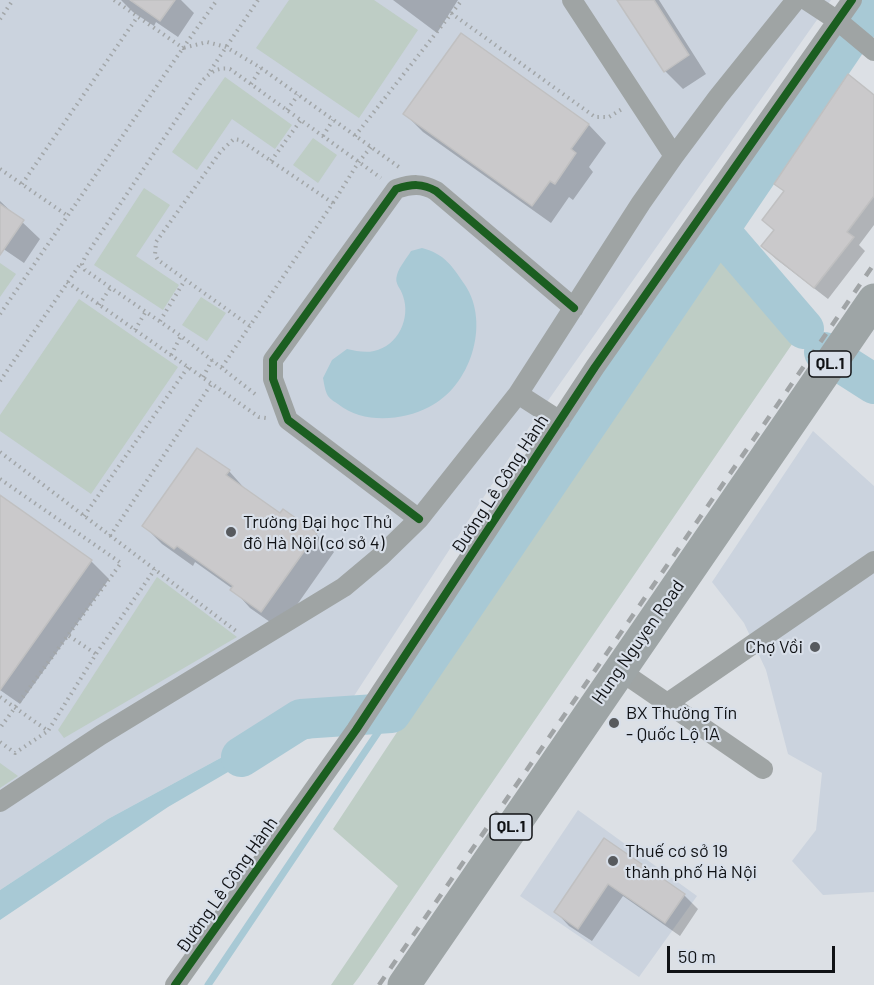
<!DOCTYPE html>
<html>
<head>
<meta charset="utf-8">
<style>
  body { margin:0 }
  #map { position:relative; width:874px; height:985px; overflow:hidden; background:#dce0e5; font-family:Barlow,sans-serif }
  canvas { display:block }
  .scale { position:absolute; left:667px; top:946px; width:168px; height:27px; box-sizing:border-box; border:3px solid #101215; border-top:0; padding-left:8px; font-size:18px; line-height:21px; white-space:nowrap; color:#101215; -webkit-text-stroke:4px #d8dfe9; paint-order:stroke }
</style>
</head>
<body>
<div id="map">
<canvas width="874" height="985"></canvas>
<div class="scale">50 m</div>
</div>
<script>
const context = document.querySelector('canvas').getContext('2d');
context.lineJoin = 'round';
function fillPath(path, color) { context.fillStyle = color; context.fill(path, 'evenodd'); }
function strokePath(path, color, width, dash) { context.strokeStyle = color; context.lineWidth = width; context.lineCap = dash ? 'butt' : 'round'; context.setLineDash(dash || []); context.stroke(path); }
function drawText(font, color, halo, rows, align = 'center') {
  context.font = font + ' Barlow,sans-serif'; context.lineWidth = 4.5; context.setLineDash([]); context.textBaseline = 'middle'; context.strokeStyle = halo; context.fillStyle = color; for (const [text, x, y, turn = 0] of rows) {
    context.save(); context.translate(x, y); context.rotate((+turn || 0) * Math.PI / 180); context.textAlign = isNaN(turn) ? turn : align; if (halo) context.strokeText(text, 0, 0); context.fillText(text, 0, 0); context.restore();
  }
}
fillPath(new Path2D(`
  M 0,0 L 831,0 L 530,426 L 337,722 L 274,729 L 108,819 L 0,890 Z
  M 813,431 L 874,486 L 874,892 L 823,895 L 792,861 L 816,830 L 822,773 L 788,754 L 766,670 L 744,623 L 712,582 Z
  M 578,810 L 697,896 L 639,977 L 520,896 Z`), '#cbd3de');
fillPath(new Path2D(`
  M 289,0 L 374,0 L 418,30 L 359,118 L 256,48 Z
  M 225,77 L 292,125 L 275,149 L 232,119 L 197,170 L 172,152 Z
  M 313,138 L 337,155 L 318,183 L 293,165 Z
  M 144,188 L 170,205 L 136,256 L 179,285 L 163,310 L 94,265 Z
  M 716,250 L 812,315 L 359,977 L 353,985 L 331,985 L 398,886 L 333,829 Z
  M 0,263 L 16,274 L 0,297 Z
  M 201,297 L 226,313 L 207,341 L 182,325 Z
  M 79,299 L 178,367 L 91,494 L 0,431 L 0,415 Z
  M 157,577 L 237,637 L 64,738 L 58,730 Z
  M 0,763 L 18,776 L 0,788 Z`), '#becdc5');
fillPath(new Path2D(`
  M 422,248 C 445,254 452,266 465,285 C 491,324 470,387 429,407 C 402,421 363,424 338,404 C 335,402 330,399 328,396 C 325,391 324,383 323,378 L 332,360 L 347,349 C 356,351 365,353 374,351 C 398,346 411,318 403,296 C 401,288 394,284 397,275 C 399,267 407,258 411,251 Z
  M 337,722 L 326,735 L 271,747 L 168,807 L 0,920 L 0,890 L 108,819 L 274,729 Z`), '#a8c9d5');
fillPath(new Path2D(`
  M 121,0 L 181,0 L 194,13 L 178,37 L 156,22 L 154,26 L 133,12 Z
  M 393,0 L 458,0 L 437,33 Z
  M 619,0 L 659,0 L 706,74 L 683,89 L 665,71 Z
  M 461,35 L 589,125 L 606,143 L 589,167 L 593,172 L 573,200 L 569,197 L 551,223 L 423,132 L 405,114 Z
  M 874,97 L 874,225 L 859,245 L 865,251 L 828,299 L 776,259 L 763,246 L 775,231 L 764,220 L 785,192 L 776,184 Z
  M 0,201 L 40,239 L 24,263 L 2,248 L 0,252 Z
  M 229,471 L 246,490 L 280,515 L 283,511 L 316,534 L 334,552 L 280,629 L 250,608 L 233,589 L 195,562 L 193,566 L 162,544 L 144,526 Z
  M 0,497 L 91,561 L 109,579 L 20,704 L 0,690 Z
  M 605,840 L 684,895 L 698,909 L 680,936 L 623,896 L 592,941 L 569,926 L 556,912 Z`), '#0003');
strokePath(new Path2D(`
  M 208,985 L 391,713`), '#a8c9d5', 7);
strokePath(new Path2D(`
  M 719,230 L 804,329
  M 824,352 L 874,384
  M 241,757 L 301,719 L 391,713 L 874,1`), '#a8c9d5', 40);
const building = new Path2D(`
  M 130,0 L 175,0 L 160,21 Z
  M 617,0 L 654,0 L 689,55 L 664,72 Z
  M 461,33 L 589,124 L 571,149 L 576,153 L 555,184 L 550,181 L 532,206 L 403,114 Z
  M 848,74 L 874,95 L 874,196 L 847,232 L 854,237 L 814,288 L 761,246 L 774,230 L 762,220 L 784,191 L 774,184 Z
  M 0,204 L 24,220 L 0,255 Z
  M 197,448 L 230,470 L 226,475 L 280,513 L 283,509 L 317,533 L 261,612 L 230,590 L 233,586 L 177,546 L 174,549 L 142,526 Z
  M 0,495 L 92,560 L 0,690 Z
  M 604,838 L 685,894 L 665,923 L 608,884 L 578,929 L 554,912 Z`);
fillPath(building, '#cac9cb');
strokePath(building, '#c0c0c1', 1.5);
strokePath(new Path2D(`
  M 114,0 L 183,48 L 217,0
  M 451,13 L 595,117 L 609,117 L 622,109
  M 0,19 L 13,0
  M 210,71 L 258,0
  M 251,84 L 261,68
  M 287,110 L 298,95
  M 323,136 L 333,120
  M 355,136 L 462,0
  M 271,161 L 301,120
  M 0,169 L 68,216
  M 22,184 L 138,16
  M 333,203 L 358,163 L 371,147
  M 67,282 L 259,417 L 266,418
  M 99,305 L 111,287
  M 0,314 L 183,48 L 207,42 L 226,47 L 261,68 L 399,167
  M 160,321 L 185,280
  M 135,330 L 146,311
  M 171,355 L 181,336
  M 222,367 L 333,203 L 240,140 L 234,139 L 221,151 L 156,242 L 155,255 L 158,260 L 250,326
  M 203,377 L 212,360
  M 0,381 L 81,263
  M 255,394 L 181,336 L 85,270 L 82,264 L 85,257 L 202,81 C 211,72 217,67 230,69 L 381,178
  M 0,452 L 236,631
  M 0,479 L 121,563 L 0,728
  M 84,516 L 188,367
  M 110,536 L 212,383
  M 69,636 L 96,654
  M 0,697 L 48,731 L 96,654 L 155,569
  M 0,742 L 15,753 L 48,731`), '#a2a6a8', 4, [1.5, 4.5]);
strokePath(new Path2D(`
  M 572,0 L 674,156
  M 806,0 L 838,21 L 874,51
  M 518,394 L 560,421
  M 419,519 L 288,420 L 273,379 L 273,360 L 396,189 C 412,184 422,183 436,191 L 574,308
  M 619,670 L 763,769
  M 666,704 L 874,561
  M 0,802 L 101,735 L 344,587 L 381,556 L 419,519 L 518,394 L 641,203 L 674,156 L 718,97 L 796,0
  M 175,985 L 356,730 L 595,367 L 852,0`), '#9fa4a4', 20);
strokePath(new Path2D(`
  M 404,985 L 874,300`), '#9ea5a6', 33);
strokePath(new Path2D(`
  M 379,985 L 874,264`), '#a0a4a6', 4.5, [10, 10]);
strokePath(new Path2D(`
  M 419,519 L 288,420 L 273,379 L 273,360 L 396,189 C 412,184 422,183 436,191 L 574,308
  M 175,985 L 356,730 L 595,367 L 852,0`), '#1b5e20', 8);
for (const [x, y, r, color] of [
  [231,532,6,"#575a5e"],
  [815,647,6,"#575a5e"],
  [614,723,6,"#575a5e"],
  [613,861,6,"#575a5e"]
]) { const dot = new Path2D(); dot.arc(x, y, r, 0, 2 * Math.PI); context.fillStyle = color; context.fill(dot); strokePath(dot, '#d8dfe9', 2); }
for (const [x, y, w] of [
  [830,364,42],
  [511,827,42]
]) { const box = new Path2D(); box.roundRect(x - w / 2, y - 13, w, 26, 4.5); context.fillStyle = '#d8dfe9'; context.fill(box); strokePath(box, '#101215', 1.5); }
drawText('bold 16px', '#101215', null, [
  ["QL.1",830,364],
  ["QL.1",511,827]
]);
drawText('18px', '#101215', '#d8dfe9', [
  ["Đường Lê Công Hành",500,484,-57],
  ["Hung Nguyen Road",638,642,-55],
  ["Đường Lê Công Hành",227,885,-55]
]);
drawText('18px', '#101215', '#d8dfe9', [
  ["Trường Đại học Thủ",243,522],
  ["đô Hà Nội (cơ sở 4)",243,543],
  ["Chợ Vồi",803,647,"right"],
  ["BX Thường Tín",626,713],
  ["- Quốc Lộ 1A",626,734],
  ["Thuế cơ sở 19",625,851],
  ["thành phố Hà Nội",625,872]
], 'left');
</script>
</body>
</html>
